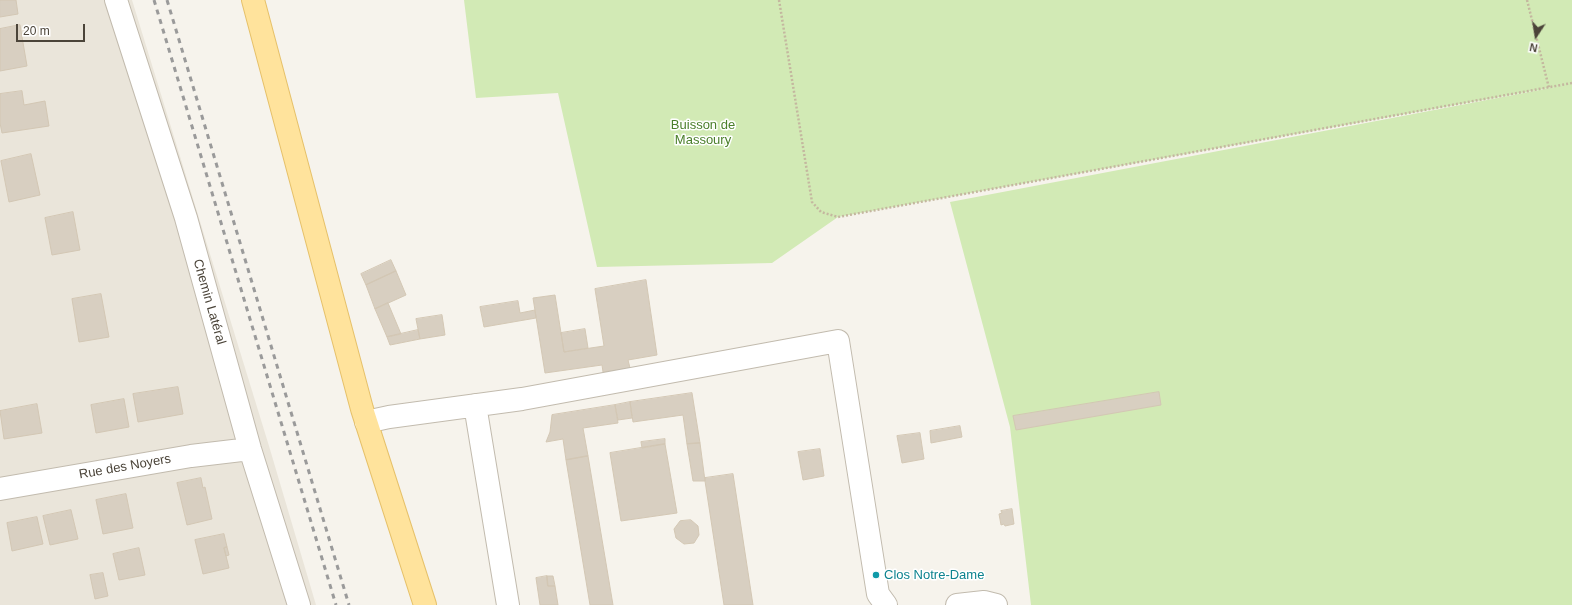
<!DOCTYPE html>
<html>
<head>
<meta charset="utf-8">
<style>
  body { margin:0 }
  #map { position:relative; width:1572px; height:605px; overflow:hidden; background:#f6f3ec; font-family:Arial,sans-serif }
  canvas { display:block }
  .north { position:absolute; left:1516px; top:16px; width:40px; height:40px; -webkit-text-stroke:3px #fff; paint-order:stroke; rotate:192deg; font-size:11px; font-weight:700; line-height:16px; text-align:center; color:#4b4439 }
  .north::after { content:''; display:block; margin:auto; width:14px; height:18px; background:#4b4439; clip-path:polygon(50% 0,100% 100%,50% 72%,0 100%) }
  .scale { position:absolute; left:16px; top:24px; width:69px; height:18px; box-sizing:border-box; border:2px solid #4b4439; border-top:0; padding-left:5px; font-size:12px; line-height:14px; white-space:nowrap; color:#4b4439; -webkit-text-stroke:3px #fff; paint-order:stroke }
</style>
</head>
<body>
<div id="map">
<canvas width="1572" height="605"></canvas>
<div class="north">N</div>
<div class="scale">20 m</div>
</div>
<script>
const context = document.querySelector('canvas').getContext('2d');
context.lineJoin = 'round';
function fillPath(path, color) { context.fillStyle = color; context.fill(path, 'evenodd'); }
function strokePath(path, color, width, dash) { context.strokeStyle = color; context.lineWidth = width; context.lineCap = dash ? 'butt' : 'round'; context.setLineDash(dash || []); context.stroke(path); }
function drawText(font, color, halo, rows, align = 'center') {
  context.font = font + ' Arial,sans-serif'; context.lineWidth = 3; context.setLineDash([]); context.textBaseline = 'middle'; context.strokeStyle = halo; context.fillStyle = color; for (const [text, x, y, turn = 0] of rows) {
    context.save(); context.translate(x, y); context.rotate((+turn || 0) * Math.PI / 180); context.textAlign = isNaN(turn) ? turn : align; if (halo) context.strokeText(text, 0, 0); context.fillText(text, 0, 0); context.restore();
  }
}
fillPath(new Path2D(`
  M 0,0 L 132,0 L 269,446 L 316,605 L 0,605 Z`), '#eae5da');
fillPath(new Path2D(`
  M 464,0 L 1572,0 L 1572,605 L 1031,605 L 1010,427 L 950,202 L 1571,84 L 838,217 L 772,263 L 597,267 L 558,93 L 476,98 Z`), '#d2eab5');
const building = new Path2D(`
  M 0,0 L 16,0 L 18,14 L 0,17 Z
  M 20,25 L 27,66 L 0,71 L 0,29 Z
  M 22,91 L 24,105 L 45,101 L 49,126 L 2,133 L 0,123 L 0,94 Z
  M 31,154 L 40,195 L 9,202 L 1,161 Z
  M 73,212 L 80,250 L 52,255 L 45,218 Z
  M 391,260 L 396,271 L 366,285 L 361,274 Z
  M 396,271 L 406,295 L 375,309 L 366,285 Z
  M 646,280 L 657,355 L 628,360 L 630,368 L 603,372 L 602,365 L 545,373 L 533,298 L 555,295 L 564,352 L 604,346 L 595,289 Z
  M 101,294 L 109,337 L 79,342 L 72,299 Z
  M 518,301 L 520,313 L 535,310 L 536,318 L 484,327 L 480,307 Z
  M 388,303 L 401,334 L 387,337 L 375,309 Z
  M 442,315 L 445,335 L 420,339 L 416,319 Z
  M 585,329 L 588,348 L 564,352 L 561,333 Z
  M 418,330 L 420,339 L 390,345 L 387,337 Z
  M 178,387 L 183,414 L 138,422 L 133,394 Z
  M 1159,392 L 1161,405 L 1016,430 L 1013,416 Z
  M 692,393 L 700,443 L 687,444 L 683,415 L 633,422 L 630,402 Z
  M 124,399 L 129,427 L 96,433 L 91,405 Z
  M 630,402 L 632,418 L 618,420 L 615,405 Z
  M 37,404 L 42,433 L 4,439 L 0,411 Z
  M 615,405 L 618,423 L 583,428 L 588,456 L 566,460 L 563,439 L 546,442 L 550,432 L 552,415 Z
  M 960,426 L 962,437 L 931,443 L 930,431 Z
  M 920,433 L 924,459 L 902,463 L 897,436 Z
  M 665,439 L 665,444 L 642,448 L 641,442 Z
  M 700,443 L 705,481 L 693,481 L 687,444 Z
  M 665,444 L 677,513 L 621,521 L 610,453 Z
  M 820,449 L 824,476 L 803,480 L 798,452 Z
  M 588,456 L 613,605 L 590,605 L 566,460 Z
  M 733,474 L 753,605 L 724,605 L 705,481 L 705,478 Z
  M 201,478 L 203,488 L 205,487 L 212,519 L 187,525 L 177,483 Z
  M 126,494 L 133,528 L 103,534 L 96,500 Z
  M 1012,509 L 1014,524 L 1005,526 L 1004,524 L 1001,525 L 999,514 L 1002,513 L 1001,511 Z
  M 71,510 L 78,539 L 50,545 L 43,516 Z
  M 37,517 L 43,544 L 12,551 L 7,523 Z
  M 691,520 L 698,526 L 699,535 L 694,543 L 684,544 L 676,538 L 674,529 L 680,521 Z
  M 224,534 L 227,547 L 224,548 L 229,568 L 203,574 L 195,540 Z
  M 227,547 L 229,555 L 226,556 L 224,548 Z
  M 139,548 L 145,575 L 119,580 L 113,554 Z
  M 103,573 L 108,596 L 95,599 L 90,575 Z
  M 547,576 L 548,586 L 555,586 L 558,605 L 540,605 L 536,578 Z
  M 547,576 L 553,576 L 555,586 L 548,586 Z`);
fillPath(building, '#d8cfc1');
strokePath(building, '#d3c7b4', 1);
const minor = new Path2D(`
  M 116,0 L 186,218 L 250,449 L 299,605
  M 475,405 L 508,605
  M 366,422 L 389,417 L 522,399 L 838,341 L 878,594 L 886,605
  M 0,489 L 191,456 L 250,449
  M 957,605 L 984,602 L 996,605`);
const major = new Path2D(`
  M 253,0 L 362,409 L 425,605`);
strokePath(minor, '#c2bbae', 24);
strokePath(major, '#e6c16a', 24);
strokePath(new Path2D(`
  M 779,0 L 812,202 L 821,212 L 838,217 L 1572,83
  M 1527,0 L 1549,88`), '#c4b79f', 2.5, [2, 2]);
strokePath(minor, '#fff', 22);
strokePath(major, '#ffe39c', 22);
strokePath(new Path2D(`
  M 154,0 L 336,605
  M 167,0 L 349,605`), '#9a9a9a', 3, [5, 5]);
for (const [x, y, r, color] of [
  [876,575,4,"#0f9aa8"]
]) { const dot = new Path2D(); dot.arc(x, y, r, 0, 2 * Math.PI); context.fillStyle = color; context.fill(dot); strokePath(dot, '#fff', 1.5); }
drawText('13px', '#4a7f2a', '#fff', [
  ["Buisson de",703,125],
  ["Massoury",703,140]
]);
drawText('13px', '#4b4439', '#fff', [
  ["Chemin Latéral",209,302,74],
  ["Rue des Noyers",125,467,-10]
]);
drawText('13px', '#0d838f', '#fff', [
  ["Clos Notre-Dame",884,575]
], 'left');
</script>
</body>
</html>
